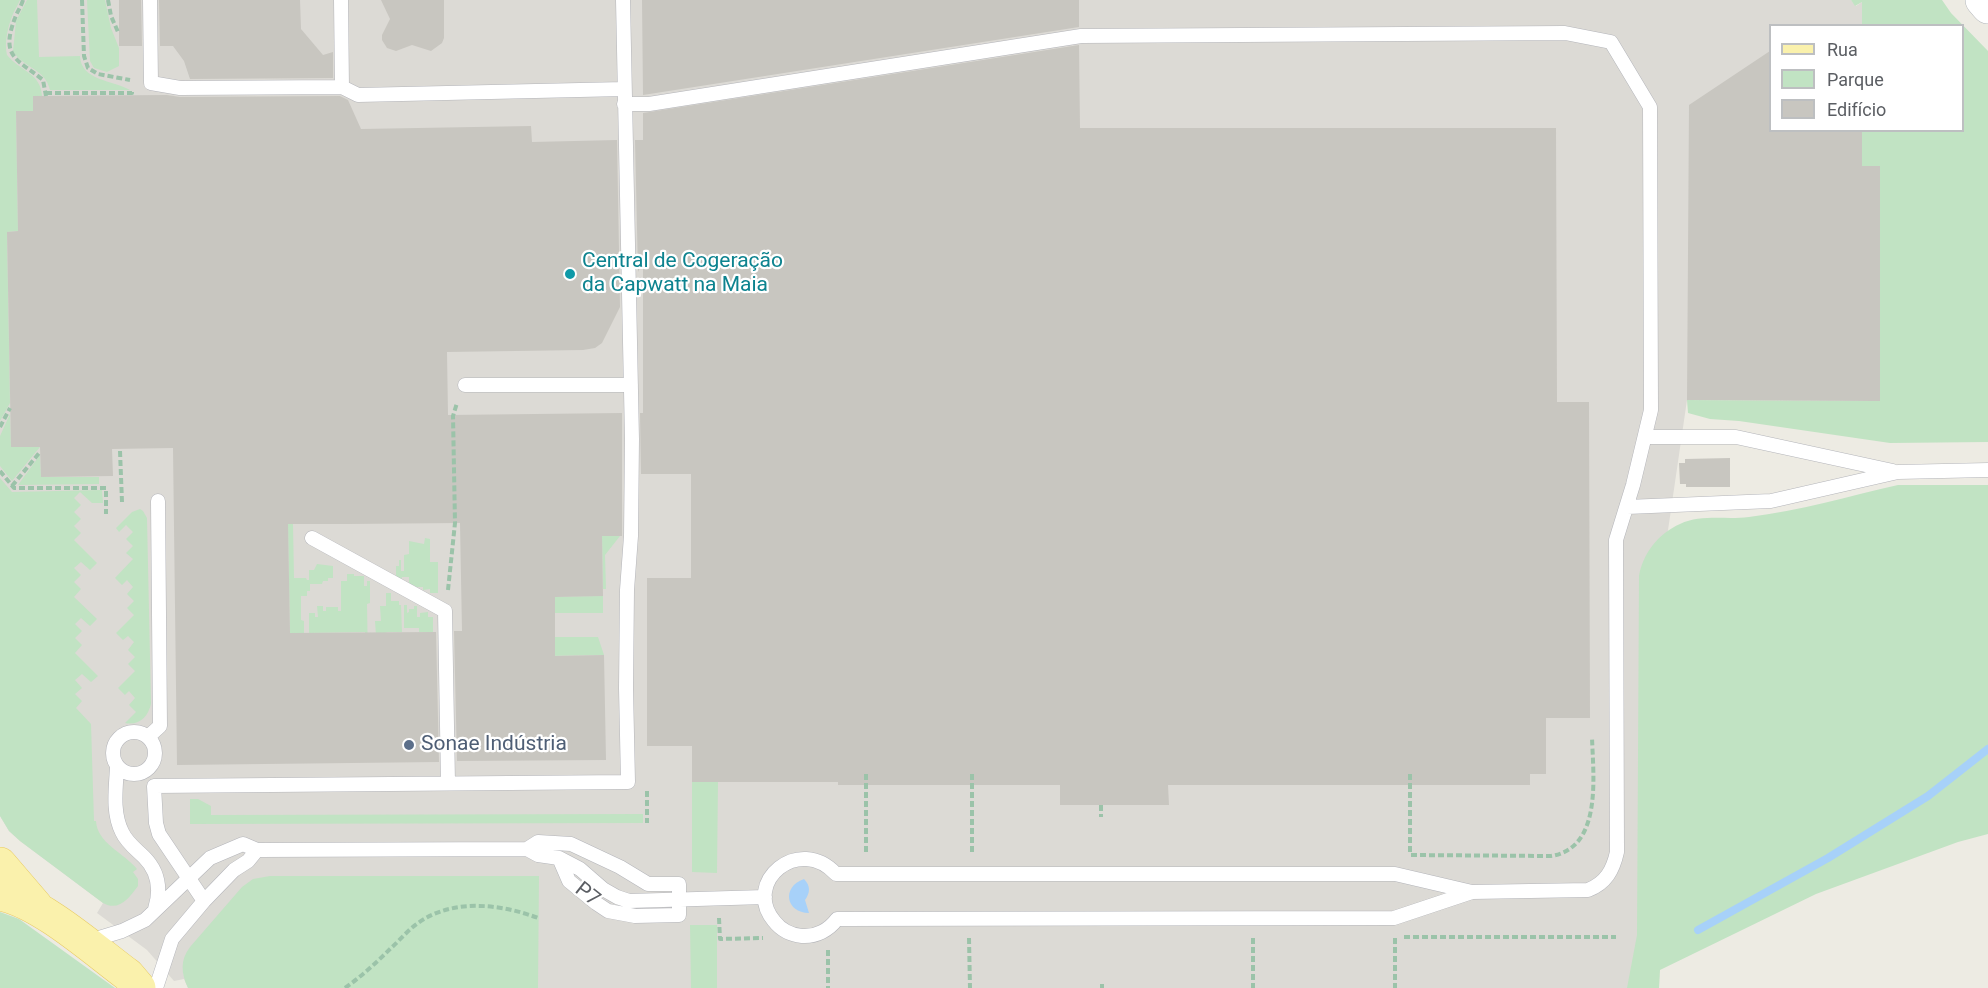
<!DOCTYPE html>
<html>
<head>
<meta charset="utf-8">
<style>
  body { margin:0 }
  #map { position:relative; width:1988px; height:988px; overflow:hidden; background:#edebe3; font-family:Roboto,sans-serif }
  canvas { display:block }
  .legend { position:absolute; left:1769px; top:24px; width:195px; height:108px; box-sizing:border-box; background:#fff; border:2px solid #bdbfc1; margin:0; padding:8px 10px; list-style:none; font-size:18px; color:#5b5e63 }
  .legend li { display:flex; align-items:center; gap:12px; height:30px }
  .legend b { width:30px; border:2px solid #bdbfc1 }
</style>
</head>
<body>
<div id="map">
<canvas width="1988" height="988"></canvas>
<ul class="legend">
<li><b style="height:8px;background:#faf1ac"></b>Rua</li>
<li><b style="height:16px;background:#c1e3c3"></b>Parque</li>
<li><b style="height:16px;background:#c8c6c0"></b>Edifício</li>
</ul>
</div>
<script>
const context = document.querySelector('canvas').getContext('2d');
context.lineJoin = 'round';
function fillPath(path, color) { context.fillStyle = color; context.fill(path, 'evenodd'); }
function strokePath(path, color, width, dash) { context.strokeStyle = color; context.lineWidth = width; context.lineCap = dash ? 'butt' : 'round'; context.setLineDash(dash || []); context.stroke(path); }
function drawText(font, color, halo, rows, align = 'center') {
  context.font = font + ' Roboto,sans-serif'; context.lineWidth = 4.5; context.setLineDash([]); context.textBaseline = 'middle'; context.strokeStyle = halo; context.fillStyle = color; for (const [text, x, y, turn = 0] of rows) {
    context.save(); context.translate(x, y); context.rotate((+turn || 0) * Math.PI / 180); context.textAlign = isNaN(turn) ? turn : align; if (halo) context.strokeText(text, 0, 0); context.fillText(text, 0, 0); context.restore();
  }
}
fillPath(new Path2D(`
  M 0,0 L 1851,0 L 1856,6 L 1862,2 L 1862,25 L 1770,26 L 1770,130 L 1880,166 L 1880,401 L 1687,400 L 1667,537 L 1659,988 L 188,988 L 184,979 L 174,981 L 147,950 L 97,913 L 103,903 L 20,841 L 9,831 L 0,816 Z`), '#dcdad5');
fillPath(new Path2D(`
  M 0,0 L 20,0 C 18,5 15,9 13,14 C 8,26 4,43 7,55 C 20,71 41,73 42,96 L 33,97 L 33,111 L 16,112 L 18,231 L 7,232 L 10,403 L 0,421 Z
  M 27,0 L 37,0 L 39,57 L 80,56 C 81,81 113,80 130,90 L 50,90 C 45,68 24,69 13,51 L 16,21 Z
  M 87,0 L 105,0 L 111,28 L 119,48 L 119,66 L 107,72 L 94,68 L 90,61 Z
  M 1851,0 L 1942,0 L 1951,13 L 1988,51 L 1988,442 L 1890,443 L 1739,421 L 1710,419 L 1688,413 L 1687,400 L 1880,401 L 1880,166 L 1862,166 L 1862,131 L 1962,130 L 1962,26 L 1862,25 L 1862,2 L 1855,6 Z
  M 10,414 L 11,447 L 40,447 L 12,481 L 0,466 L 0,436 Z
  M 40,455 L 41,477 L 99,477 L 99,484 L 18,485 Z
  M 0,478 L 12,492 L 102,490 L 103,503 L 92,503 L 80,492 L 74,498 L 81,505 L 74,512 L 81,519 L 74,526 L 81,533 L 74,540 L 97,563 L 90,570 L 81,562 L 74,568 L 81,575 L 74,582 L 81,589 L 74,597 L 97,619 L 90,626 L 81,618 L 75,624 L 82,631 L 75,638 L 82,645 L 75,653 L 98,676 L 91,682 L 82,674 L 75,680 L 82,688 L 75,694 L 82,701 L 76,708 L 91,724 L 94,821 L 96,821 C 97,843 124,853 137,869 L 133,872 L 138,879 L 138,886 C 129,898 119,912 103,903 L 20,841 L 9,831 L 0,816 Z
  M 1898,485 L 1988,485 L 1988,834 L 1958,842 L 1816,894 L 1660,970 L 1659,988 L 1627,988 L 1637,935 L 1639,576 C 1643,553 1659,533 1680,524 C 1701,514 1726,520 1749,517 C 1799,511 1849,496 1898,485 Z
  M 140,509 L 143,511 L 147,518 L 151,704 C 148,717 139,726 125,723 L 136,712 L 129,705 L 135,698 L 129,691 L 125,695 L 118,688 L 135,671 L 128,664 L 135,657 L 128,650 L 134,642 L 128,636 L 123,640 L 116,633 L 134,615 L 127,608 L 134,601 L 127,594 L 133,587 L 127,580 L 122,585 L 115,578 L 133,559 L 126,553 L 133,546 L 126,539 L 133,532 L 126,525 L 119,532 L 116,528 L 132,512 Z
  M 288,524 L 293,524 L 294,578 L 306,578 L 307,580 L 309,580 L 309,570 L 314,570 L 317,564 L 333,566 L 333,578 L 328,578 L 328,581 L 323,581 L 322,584 L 310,584 L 310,591 L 307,591 L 307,596 L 301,596 L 301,620 L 304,621 L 304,633 L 290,633 Z
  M 602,536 L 620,536 L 605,555 L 606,589 L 603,589 Z
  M 425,538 L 430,539 L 430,562 L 438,562 L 438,593 L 430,593 L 430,589 L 423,590 L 423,587 L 415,587 L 414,585 L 409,585 L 409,577 L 402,577 L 401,580 L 396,580 L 396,566 L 399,566 L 399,560 L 401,560 L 401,571 L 404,571 L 404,555 L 409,554 L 409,541 L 424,544 Z
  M 347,574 L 354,574 L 354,576 L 364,576 L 364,586 L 367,586 L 367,581 L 370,581 L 370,603 L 367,604 L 368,662 L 366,662 L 365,632 L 309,633 L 309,613 L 315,613 L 315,617 L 318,617 L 317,606 L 323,606 L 323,611 L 326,611 L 326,607 L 338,607 L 338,611 L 341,611 L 341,581 L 347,581 Z
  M 386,593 L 391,593 L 391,601 L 399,601 L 399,605 L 401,605 L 402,632 L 388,632 L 376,636 L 375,621 L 381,621 L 380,606 L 386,606 Z
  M 603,596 L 603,613 L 543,613 L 543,597 Z
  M 404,605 L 407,605 L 407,613 L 409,612 L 409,609 L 414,609 L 414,606 L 417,606 L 417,617 L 420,617 L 420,613 L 428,612 L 428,617 L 433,617 L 433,632 L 419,632 L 419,628 L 404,628 Z
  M 544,637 L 598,637 L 604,655 L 544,656 Z
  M 718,781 L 717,873 L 692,872 L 692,782 Z
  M 190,799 L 198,799 L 211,806 L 211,815 L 640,814 L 643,814 L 643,823 L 190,824 Z
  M 270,876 L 539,876 L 538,988 L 188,988 C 181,973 180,960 190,947 L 242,887 L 253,879 Z
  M 0,912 L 19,919 L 115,988 L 0,988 Z
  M 690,925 L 717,925 L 717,988 L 691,988 Z`), '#c1e3c3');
fillPath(new Path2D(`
  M 804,879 C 811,886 810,893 805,900 L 809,913 C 786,913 781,887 804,879 Z`), '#a7d1f9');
strokePath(new Path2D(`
  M 1698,930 L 1828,858 L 1928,796 L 1988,749`), '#a7d1f9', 8);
fillPath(new Path2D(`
  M 119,0 L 141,0 L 142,46 L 119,46 Z
  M 159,0 L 300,0 L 301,29 L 323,55 L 333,52 L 333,78 L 190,79 L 184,61 L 173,46 L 160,46 Z
  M 381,0 L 444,0 L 444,38 L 442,43 L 431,51 L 412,45 L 396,51 L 387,48 L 382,40 L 382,35 L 390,19 Z
  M 642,0 L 1079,0 L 1079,27 L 643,95 Z
  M 1079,45 L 1080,128 L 1556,128 L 1557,402 L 1589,402 L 1590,718 L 1546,718 L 1546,774 L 1530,774 L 1530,785 L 1168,785 L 1169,805 L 1060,805 L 1060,785 L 838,785 L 838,782 L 692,782 L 692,746 L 647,746 L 647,578 L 691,578 L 691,474 L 641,474 L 640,413 L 643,413 L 643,260 L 638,272 L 635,140 L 643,140 L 643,113 Z
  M 1770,51 L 1770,130 L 1862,130 L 1862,166 L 1880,166 L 1880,401 L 1687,400 L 1689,105 Z
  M 167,95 L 180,97 L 340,96 L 348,100 L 361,129 L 531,126 L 532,142 L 617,140 L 620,307 L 602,343 L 595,348 L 583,350 L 447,352 L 448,415 L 622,413 L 622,536 L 602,536 L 603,596 L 555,597 L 555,656 L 604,655 L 606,760 L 457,761 L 454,631 L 462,631 L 460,523 L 348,524 L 288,524 L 290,633 L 436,632 L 439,762 L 177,765 L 173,448 L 112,449 L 113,476 L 41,477 L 40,447 L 11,447 L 7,232 L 18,231 L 16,111 L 33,111 L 33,96 Z
  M 1730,458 L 1730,487 L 1686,487 L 1686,484 L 1680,484 L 1679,463 L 1685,463 L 1685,459 Z`), '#c8c6c0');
const service = new Path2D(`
  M 150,0 L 151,83 L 180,88 L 342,87 L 358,95 L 624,89
  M 341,0 L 342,87
  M 624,104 L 649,104 L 1081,36 L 1565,33 L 1611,42 L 1650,107 L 1651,410 L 1633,485 L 1616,540 L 1617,852 C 1613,870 1606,883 1588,890 L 1472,892 L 1395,874 L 836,874 C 799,834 742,882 774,921 C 781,930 791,935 802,936 C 816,937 829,930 837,919 L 1394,918 L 1472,892
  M 465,385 L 631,385
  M 1645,437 L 1736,437 L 1893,471
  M 1627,507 L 1771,501 L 1898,472 L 1988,470
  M 312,538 L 445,611 L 448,783
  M113 753a21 21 0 1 1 42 0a21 21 0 1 1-42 0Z
  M 148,737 L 160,726 L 158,501
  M 117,767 C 116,788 112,812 122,832 C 127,843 136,849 144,857 C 159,872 161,890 155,909
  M 527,849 L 538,842 L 571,844 L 620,867 L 648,884 L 679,884 L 679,915 L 635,916 L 608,911 L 596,903 L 569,881 L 559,858
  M 204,901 L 159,834 L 156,823 L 154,786 L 628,782 L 626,688 L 627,590 L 631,536 L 632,439 L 623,0
  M 89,941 L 122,931 L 145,920 L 210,858 L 243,844 L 257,850 L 527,849 L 538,855 L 559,858 L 580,869 L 603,889 L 617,897 L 629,901 L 765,897
  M 156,988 L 172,939 L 204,901 L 234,870 L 248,861 L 257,850`);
const secondary = new Path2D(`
  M 1982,0 L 1988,7`);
const primary = new Path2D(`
  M 0,864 L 36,906
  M 0,894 C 41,902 93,949 128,975 L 139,988`);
strokePath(service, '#b4b5ba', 15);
strokePath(secondary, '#b2b5ba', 34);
strokePath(primary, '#e8ca61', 34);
strokePath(new Path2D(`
  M 23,0 C 21,7 17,12 15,18 C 0,57 17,59 43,80 L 46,96
  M 82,0 L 84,56 L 88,68 L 98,74 L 130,80
  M 108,0 L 111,16 L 118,32
  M 46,93 L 132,93 L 132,90
  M 0,427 L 10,408
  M 120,451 L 122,502
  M 0,471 L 14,488 L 106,488 L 106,514
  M 12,486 L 40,452
  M 448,590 L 455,523 L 453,416 L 457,403
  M 866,774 L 866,855
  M 972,774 L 972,854
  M 1410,774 L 1410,855
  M 647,791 L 647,823
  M 1101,805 L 1101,817
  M 1411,855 L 1551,856 C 1603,848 1593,775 1592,737
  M 719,918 L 720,939 L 763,938
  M 1404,937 L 1616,937
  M 969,938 L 970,988
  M 1253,938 L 1253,988
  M 1395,938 L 1395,988
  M 828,950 L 828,988
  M 345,988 C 362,976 377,962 391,948 C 400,940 408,930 418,923 C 453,898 501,904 538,918
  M 1102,988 L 1102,984`), '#9bc3a9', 4, [6, 3]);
strokePath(service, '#fff', 14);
strokePath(secondary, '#fff', 33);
strokePath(primary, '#faf1ac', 33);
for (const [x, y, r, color] of [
  [570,274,6,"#0f9aa8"],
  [409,745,6,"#5c6f8a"]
]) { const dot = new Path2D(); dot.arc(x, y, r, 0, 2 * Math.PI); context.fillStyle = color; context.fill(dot); strokePath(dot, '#fff', 2); }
drawText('21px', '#0d838f', '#fff', [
  ["Central de Cogeração",582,262],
  ["da Capwatt na Maia",582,286]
], 'left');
drawText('21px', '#4e5e75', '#fff', [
  ["Sonae Indústria",421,745]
], 'left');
drawText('21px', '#5b5e63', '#fff', [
  ["P7",587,895,38]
]);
</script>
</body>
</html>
